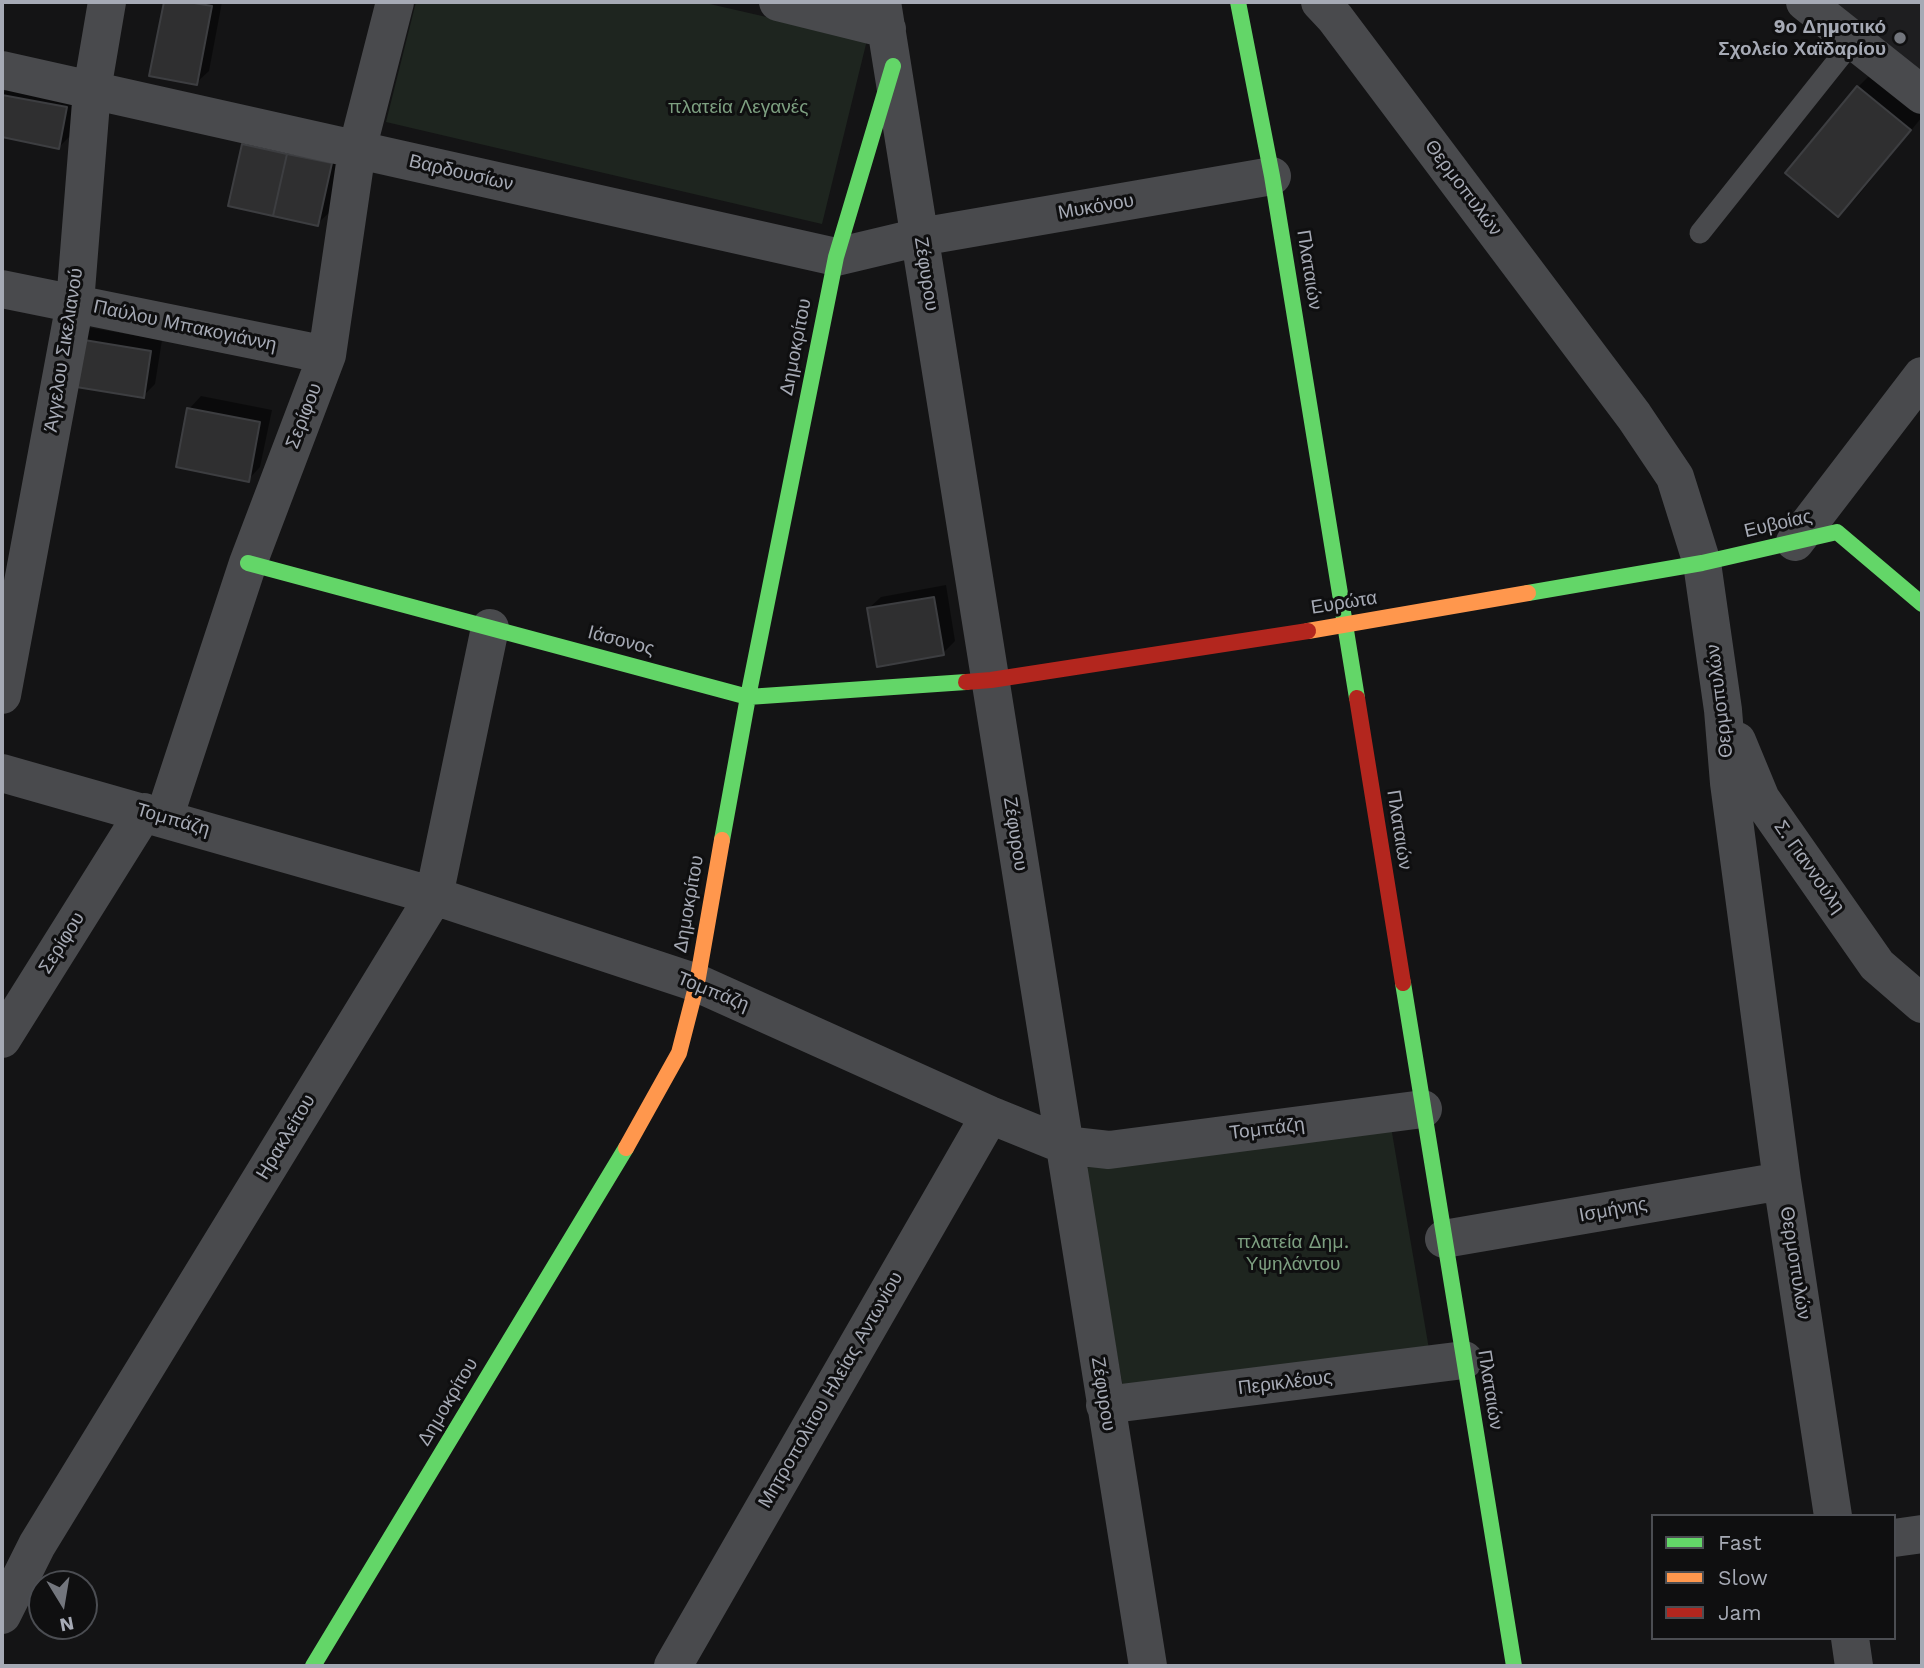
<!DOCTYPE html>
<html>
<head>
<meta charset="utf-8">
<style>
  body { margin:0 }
  #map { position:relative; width:1924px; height:1668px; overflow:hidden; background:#141415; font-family:"Work Sans",sans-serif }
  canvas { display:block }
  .frame { position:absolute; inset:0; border:4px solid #a6aab5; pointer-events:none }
  .legend { position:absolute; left:1651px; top:1514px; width:245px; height:126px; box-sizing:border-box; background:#0f0f10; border:2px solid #4b4d52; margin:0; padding:9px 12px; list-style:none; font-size:21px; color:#a6aab5 }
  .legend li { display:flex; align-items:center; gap:14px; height:35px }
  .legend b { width:35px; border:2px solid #4b4d52 }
  .north { position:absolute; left:28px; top:1570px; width:70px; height:70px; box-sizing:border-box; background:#0f0f10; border:2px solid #4b4d52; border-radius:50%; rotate:169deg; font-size:19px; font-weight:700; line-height:28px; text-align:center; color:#a6aab5 }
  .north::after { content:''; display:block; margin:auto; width:24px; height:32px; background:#73767d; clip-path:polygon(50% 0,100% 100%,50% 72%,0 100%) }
</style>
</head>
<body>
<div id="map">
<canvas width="1924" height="1668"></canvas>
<div class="frame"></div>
<ul class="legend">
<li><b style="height:9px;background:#63d668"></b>Fast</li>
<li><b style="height:9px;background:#ff974d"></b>Slow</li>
<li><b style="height:9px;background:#b3261e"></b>Jam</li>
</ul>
<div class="north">N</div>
</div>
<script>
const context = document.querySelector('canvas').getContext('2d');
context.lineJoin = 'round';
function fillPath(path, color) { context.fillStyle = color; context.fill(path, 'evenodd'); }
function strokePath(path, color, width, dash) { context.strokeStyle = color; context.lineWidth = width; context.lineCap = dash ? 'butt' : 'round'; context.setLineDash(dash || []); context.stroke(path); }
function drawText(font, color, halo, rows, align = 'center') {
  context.font = font + ' "Work Sans",sans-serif'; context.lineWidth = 6; context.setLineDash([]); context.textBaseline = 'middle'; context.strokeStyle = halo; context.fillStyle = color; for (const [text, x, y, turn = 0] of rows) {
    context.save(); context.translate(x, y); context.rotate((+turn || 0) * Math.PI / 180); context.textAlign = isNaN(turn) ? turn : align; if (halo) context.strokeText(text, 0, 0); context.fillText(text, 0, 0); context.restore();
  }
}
fillPath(new Path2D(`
  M 1834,2 L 1922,2 L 1922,73 Z`), '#1e1e20');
fillPath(new Path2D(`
  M 416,2 L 701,2 L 867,40 L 822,224 L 386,122 Z
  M 1390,1121 L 1430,1355 L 1123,1387 L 1083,1168 Z`), '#1e251f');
fillPath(new Path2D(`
  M 166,2 L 222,2 L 209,71 L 196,83 L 151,74 Z
  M 1877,68 L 1922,106 L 1922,117 L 1857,197 L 1838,215 L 1858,87 Z
  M 13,83 L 78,95 L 71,135 L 59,147 L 2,136 L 2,94 Z
  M 256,132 L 343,151 L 330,212 L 317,224 L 244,144 Z
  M 86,327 L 162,340 L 155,384 L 143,396 L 66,384 Z
  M 201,396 L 272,410 L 260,467 L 248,480 L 189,409 Z
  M 946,585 L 955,641 L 943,653 L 868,609 L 881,597 Z`), '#0007');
const building = new Path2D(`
  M 164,2 L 188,2 L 212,6 L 197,85 L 149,76 Z
  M 1857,86 L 1911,130 L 1838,217 L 1785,173 Z
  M 2,95 L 67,107 L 59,149 L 2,137 Z
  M 242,144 L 287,154 L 273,216 L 228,206 Z
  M 287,154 L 332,163 L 318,226 L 273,216 Z
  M 72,338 L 151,351 L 144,398 L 64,385 Z
  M 187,408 L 260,422 L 249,482 L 176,467 Z
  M 934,597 L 944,655 L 877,667 L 867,608 Z`);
fillPath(building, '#2f2f30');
strokePath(building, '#3d3e41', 2);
strokePath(new Path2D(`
  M 1700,233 L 1853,41`), '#494a4d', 21);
strokePath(new Path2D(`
  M 778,2 L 887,29
  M 882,2 L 1148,1666
  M 1320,2 L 1335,18 L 1634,416 L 1675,477 L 1702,563 L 1723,710 L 1729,783 L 1782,1181 L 1833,1516
  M 1805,2 L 1922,95
  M 2,70 L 836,257 L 920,237 L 1272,176
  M 2,289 L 327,355
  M 1795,542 L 1922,376
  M 2,695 L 75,303 L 92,90 L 107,2
  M 1737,741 L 1761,799 L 1877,965 L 1922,1004
  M 2,773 L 434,896 L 697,983 L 990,1115 L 1064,1145 L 1109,1150 L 1423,1109
  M 164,818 L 248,563 L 327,355 L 357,150 L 395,2
  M 2,1039 L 144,812
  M 1444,1239 L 1782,1181
  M 1105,1405 L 1464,1360
  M 1894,1538 L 1922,1534
  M 2,1615 L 37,1545 L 434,896 L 490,628
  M 1850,1638 L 1854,1666
  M 673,1666 L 990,1115`), '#494a4d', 38);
strokePath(new Path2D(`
  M 1238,2 L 1272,176 L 1357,698
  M 248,563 L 748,697 L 966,682
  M 1528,593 L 1702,563 L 1837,532 L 1922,604
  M 722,840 L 748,697 L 836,257 L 893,66
  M 1403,983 L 1514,1666
  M 313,1666 L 626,1148`), '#63d668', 16);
strokePath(new Path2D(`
  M 1308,631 L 1528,593
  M 626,1148 L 679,1053 L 697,983 L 722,840`), '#ff974d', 16);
strokePath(new Path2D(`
  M 966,682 L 991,680 L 1308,631
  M 1357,698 L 1403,983`), '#b3261e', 16);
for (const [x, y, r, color] of [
  [1900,38,7,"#73767d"]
]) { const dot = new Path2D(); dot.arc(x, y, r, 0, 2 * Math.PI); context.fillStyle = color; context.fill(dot); strokePath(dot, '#0f0f10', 2.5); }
drawText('bold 19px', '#a6aab5', '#0f0f10', [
  ["9ο Δημοτικό",1886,27],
  ["Σχολείο Χαϊδαρίου",1886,49]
], 'right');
drawText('19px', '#7d9f80', '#0f0f10', [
  ["πλατεία Λεγανές",738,107],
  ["πλατεία Δημ.",1293,1242],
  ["Υψηλάντου",1293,1264]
]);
drawText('19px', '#a6aab5', '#0f0f10', [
  ["Βαρδουσίων",461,173,13],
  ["Θερμοπυλών",1463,188,53],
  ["Μυκόνου",1096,207,-10],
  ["Πλαταιών",1309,270,81],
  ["Ζέφυρου",926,274,81],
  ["Παύλου Μπακογιάννη",185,326,12],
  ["Δημοκρίτου",796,347,-79],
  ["Άγγελου Σικελιανού",64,350,-81],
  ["Σερίφου",304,416,-69],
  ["Ευβοίας",1778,524,-13],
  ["Ευρώτα",1344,603,-9],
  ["Ιάσονος",621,641,15],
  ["Θερμοπυλών",1720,701,-97],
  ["Τομπάζη",173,820,16],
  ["Πλαταιών",1399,830,81],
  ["Ζέφυρου",1015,834,81],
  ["Σ. Γιαννούλη",1809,867,55],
  ["Δημοκρίτου",689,904,-80],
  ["Σερίφου",62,943,-58],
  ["Τομπάζη",713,992,22],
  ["Τομπάζη",1267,1129,-7],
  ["Ηρακλείτου",286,1137,-59],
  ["Ισμήνης",1613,1210,-10],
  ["Θερμοπυλών",1795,1263,81],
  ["Περικλέους",1285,1383,-7],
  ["Μητροπολίτου Ηλείας Αντωνίου",831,1390,-60],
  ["Πλαταιών",1490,1390,81],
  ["Ζέφυρου",1103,1394,81],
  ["Δημοκρίτου",448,1402,-59]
]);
</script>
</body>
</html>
